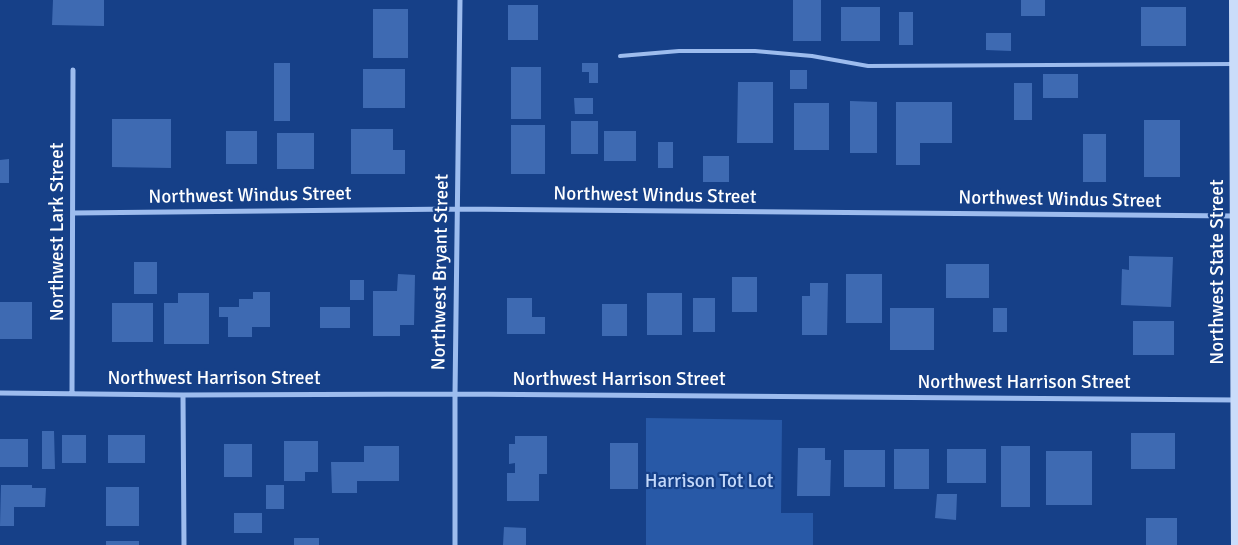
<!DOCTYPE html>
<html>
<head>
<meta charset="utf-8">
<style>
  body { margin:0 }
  canvas { display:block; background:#164088 }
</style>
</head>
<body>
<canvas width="1238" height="545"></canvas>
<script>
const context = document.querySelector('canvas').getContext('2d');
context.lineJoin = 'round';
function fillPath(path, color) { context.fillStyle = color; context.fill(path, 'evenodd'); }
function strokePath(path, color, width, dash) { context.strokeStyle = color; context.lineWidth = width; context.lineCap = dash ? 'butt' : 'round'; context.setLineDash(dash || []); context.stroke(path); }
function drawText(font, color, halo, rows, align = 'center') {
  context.font = font + ' Signika,sans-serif'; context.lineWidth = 4.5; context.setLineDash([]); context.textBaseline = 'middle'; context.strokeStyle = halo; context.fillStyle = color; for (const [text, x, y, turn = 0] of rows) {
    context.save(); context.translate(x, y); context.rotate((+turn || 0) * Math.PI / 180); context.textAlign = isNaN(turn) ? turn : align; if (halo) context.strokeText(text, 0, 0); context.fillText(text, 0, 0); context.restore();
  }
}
fillPath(new Path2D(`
  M 646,418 L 782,420 L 781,513 L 813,513 L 813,545 L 646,545 Z`), '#2859a7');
fillPath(new Path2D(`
  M 53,0 L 104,0 L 104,26 L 52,25 Z
  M 793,0 L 821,0 L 821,41 L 793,41 Z
  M 1021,0 L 1045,0 L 1045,16 L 1021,16 Z
  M 508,5 L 538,5 L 538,40 L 508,40 Z
  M 841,7 L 880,7 L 880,41 L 841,41 Z
  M 1141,7 L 1186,7 L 1186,46 L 1141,46 Z
  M 373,9 L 408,9 L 408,58 L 373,58 Z
  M 899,12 L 913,12 L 913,45 L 899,45 Z
  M 986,33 L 1011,33 L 1011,51 L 986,50 Z
  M 274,63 L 290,63 L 290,121 L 274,121 Z
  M 582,63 L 598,63 L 598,83 L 589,83 L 589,72 L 582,72 Z
  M 511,67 L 541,67 L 541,119 L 511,119 Z
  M 363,69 L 405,69 L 405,108 L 363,108 Z
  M 790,70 L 807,70 L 807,89 L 790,89 Z
  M 1043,74 L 1078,74 L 1078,98 L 1043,98 Z
  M 738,82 L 773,82 L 773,143 L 737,143 Z
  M 1014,83 L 1032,83 L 1032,120 L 1014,120 Z
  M 574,98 L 593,98 L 593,114 L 575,114 Z
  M 850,101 L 877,102 L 877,153 L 850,153 Z
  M 896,102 L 952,102 L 952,143 L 920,143 L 920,165 L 896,165 Z
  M 794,103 L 829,103 L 829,150 L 794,150 Z
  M 112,119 L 171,119 L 171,168 L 112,167 Z
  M 1144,120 L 1180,120 L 1180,177 L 1144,177 Z
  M 571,121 L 598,121 L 598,154 L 571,154 Z
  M 511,125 L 545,125 L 545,174 L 511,174 Z
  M 351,129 L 393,129 L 393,150 L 405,150 L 405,174 L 351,174 Z
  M 226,131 L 257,131 L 257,164 L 226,164 Z
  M 604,131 L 636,131 L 636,161 L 604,161 Z
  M 277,133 L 314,133 L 314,169 L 277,169 Z
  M 1083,134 L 1106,134 L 1106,182 L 1083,182 Z
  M 658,142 L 673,142 L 673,168 L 658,168 Z
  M 703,156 L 729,156 L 729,182 L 703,182 Z
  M 9,159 L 9,183 L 0,183 L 0,160 Z
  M 1129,256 L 1173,257 L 1171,307 L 1121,305 L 1122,269 L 1129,270 Z
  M 134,262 L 157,262 L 157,294 L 134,294 Z
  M 946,264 L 989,264 L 989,298 L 946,298 Z
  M 398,274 L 415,275 L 414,325 L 400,325 L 400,336 L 373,336 L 373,291 L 397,291 Z
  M 846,274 L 882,274 L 882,323 L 846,323 Z
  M 732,277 L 757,277 L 757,312 L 732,312 Z
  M 350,280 L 364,280 L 364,300 L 350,300 Z
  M 810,283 L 828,283 L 827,335 L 802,335 L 802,296 L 810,296 Z
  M 253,292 L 270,292 L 270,327 L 252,327 L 252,337 L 228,337 L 228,317 L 219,317 L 219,307 L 239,307 L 239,299 L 253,299 Z
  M 178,293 L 209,293 L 209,344 L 164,344 L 164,303 L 178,303 Z
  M 647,293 L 682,293 L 682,335 L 647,335 Z
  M 507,298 L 532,298 L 532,317 L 545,317 L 545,334 L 507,334 Z
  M 693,298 L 715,298 L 715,332 L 693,332 Z
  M 0,302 L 32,302 L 32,339 L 0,339 Z
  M 112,303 L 153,303 L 153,342 L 112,342 Z
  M 602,304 L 627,304 L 627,336 L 602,336 Z
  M 320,307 L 350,307 L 350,328 L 320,328 Z
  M 890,308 L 934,308 L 934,350 L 890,350 Z
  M 993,308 L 1007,308 L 1007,332 L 993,332 Z
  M 1133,321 L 1174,321 L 1174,355 L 1133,355 Z
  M 42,431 L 54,431 L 55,469 L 42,469 Z
  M 1131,433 L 1175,433 L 1175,469 L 1131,469 Z
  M 62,435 L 86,435 L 86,463 L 62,463 Z
  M 108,435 L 145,435 L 145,463 L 108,463 Z
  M 515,436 L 547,436 L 547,474 L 539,474 L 539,501 L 507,501 L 507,473 L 515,473 L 515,463 L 509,464 L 509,444 L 515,444 Z
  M 0,439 L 28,439 L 28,467 L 0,467 Z
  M 284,441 L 318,441 L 318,472 L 305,472 L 305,481 L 284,481 Z
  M 610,443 L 638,443 L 638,489 L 610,489 Z
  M 224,444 L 252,444 L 252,477 L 224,477 Z
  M 364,446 L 399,446 L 399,481 L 357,481 L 357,493 L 332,493 L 331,462 L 364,462 Z
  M 1001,446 L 1030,446 L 1030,507 L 1001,507 Z
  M 798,448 L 825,448 L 825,460 L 831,460 L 830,496 L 797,496 Z
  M 894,449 L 929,449 L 929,489 L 894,489 Z
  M 947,449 L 986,449 L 986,483 L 947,483 Z
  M 844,450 L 885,450 L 885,487 L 844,487 Z
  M 1046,451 L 1092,451 L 1092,505 L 1046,505 Z
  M 1,485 L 32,485 L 32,488 L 46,488 L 45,507 L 14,507 L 14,526 L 0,526 Z
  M 266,485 L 284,485 L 284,509 L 266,509 Z
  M 106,487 L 139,487 L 139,526 L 106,526 Z
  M 937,494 L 957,494 L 956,520 L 935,518 Z
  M 234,513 L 262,513 L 262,533 L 234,533 Z
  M 1146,518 L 1177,518 L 1177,545 L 1146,545 Z
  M 504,527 L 526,528 L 526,545 L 503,545 Z
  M 294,538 L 319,538 L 319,545 L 294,545 Z
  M 106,541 L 139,541 L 139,545 L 106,545 Z`), '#3e6ab2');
strokePath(new Path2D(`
  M 620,56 L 679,51 L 755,51 L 812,56 L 868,66 L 1234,64`), '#9dbcee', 4);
strokePath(new Path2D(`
  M 73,213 L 457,209 L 1235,216
  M 0,393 L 183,395 L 455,394 L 1237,400
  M 72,394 L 73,70
  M 183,395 L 184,545
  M 455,545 L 455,394 L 460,0`), '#9dbcee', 5);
strokePath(new Path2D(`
  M 1234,0 L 1236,545`), '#cadcfa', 10);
drawText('19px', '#fff', '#164088', [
  ["Northwest Windus Street",250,196,-1],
  ["Northwest Windus Street",655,196,1],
  ["Northwest Windus Street",1060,200,1],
  ["Northwest Lark Street",58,232,-90],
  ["Northwest Bryant Street",441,272,-89],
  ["Northwest State Street",1218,272,-90],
  ["Northwest Harrison Street",214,379],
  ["Northwest Harrison Street",619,380],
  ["Northwest Harrison Street",1024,383]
]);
drawText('19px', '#c3d8fa', '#164088', [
  ["Harrison Tot Lot",709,482]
]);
</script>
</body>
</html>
